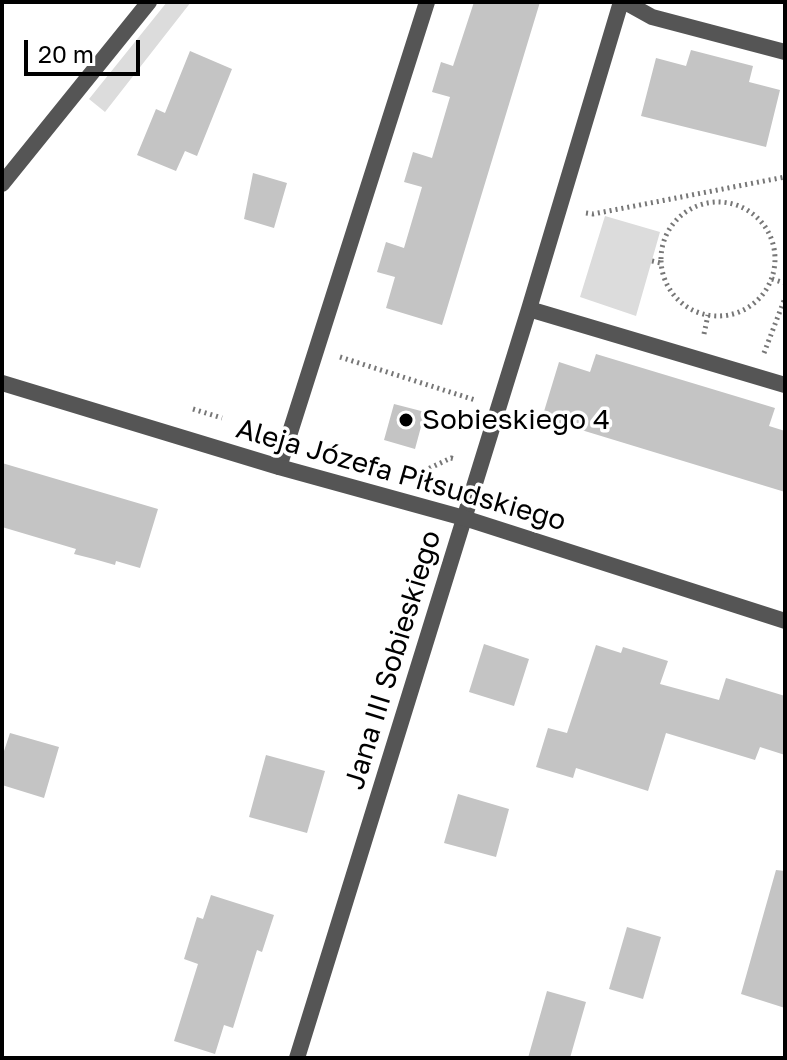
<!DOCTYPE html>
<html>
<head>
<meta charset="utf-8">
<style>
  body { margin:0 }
  #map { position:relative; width:787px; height:1060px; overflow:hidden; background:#fff; font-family:"Golos Text",sans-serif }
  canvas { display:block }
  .frame { position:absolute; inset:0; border:4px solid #000; pointer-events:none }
  .scale { position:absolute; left:24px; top:40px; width:116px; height:36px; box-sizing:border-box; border:4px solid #000; border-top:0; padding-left:10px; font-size:24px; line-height:28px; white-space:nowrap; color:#000; -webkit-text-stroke:6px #fff; paint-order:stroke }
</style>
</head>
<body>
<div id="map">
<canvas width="787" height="1060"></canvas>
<div class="frame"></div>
<div class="scale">20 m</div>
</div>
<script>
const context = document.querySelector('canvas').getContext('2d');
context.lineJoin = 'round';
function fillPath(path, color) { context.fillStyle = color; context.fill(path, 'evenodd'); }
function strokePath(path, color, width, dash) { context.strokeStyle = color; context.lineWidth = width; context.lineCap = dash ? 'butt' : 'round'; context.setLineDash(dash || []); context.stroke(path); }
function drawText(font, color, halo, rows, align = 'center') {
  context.font = font + ' "Golos Text",sans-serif'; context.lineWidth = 7; context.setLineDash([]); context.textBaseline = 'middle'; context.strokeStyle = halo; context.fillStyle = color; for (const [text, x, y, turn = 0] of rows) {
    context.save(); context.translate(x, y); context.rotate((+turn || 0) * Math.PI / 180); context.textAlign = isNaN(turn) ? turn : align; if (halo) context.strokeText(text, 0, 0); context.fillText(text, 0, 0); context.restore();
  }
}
fillPath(new Path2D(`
  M 167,2 L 191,2 L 105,112 L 89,99 Z
  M 605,216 L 660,232 L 636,316 L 580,297 Z`), '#dcdcdc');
fillPath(new Path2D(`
  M 474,2 L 540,2 L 442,325 L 386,308 L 395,277 L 377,272 L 386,242 L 404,248 L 422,187 L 404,182 L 413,152 L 432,158 L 450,97 L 432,92 L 441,62 L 453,66 Z
  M 691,50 L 753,66 L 749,82 L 780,90 L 766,147 L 641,116 L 656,58 L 686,66 Z
  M 190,51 L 232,69 L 197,156 L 185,151 L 176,171 L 137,155 L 156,109 L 165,113 Z
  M 253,173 L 287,183 L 274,228 L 244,219 Z
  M 596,354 L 775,408 L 769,426 L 785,431 L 785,492 L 542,418 L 559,362 L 590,372 Z
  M 394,404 L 425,412 L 415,449 L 384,440 Z
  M 2,463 L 158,509 L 140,568 L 116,561 L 115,565 L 94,559 L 74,554 L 76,549 L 2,527 Z
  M 484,644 L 529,659 L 514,706 L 469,692 Z
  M 596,645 L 621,653 L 623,647 L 668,661 L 660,684 L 719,700 L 726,678 L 785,696 L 785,755 L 760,747 L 755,760 L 666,733 L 648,791 L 576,768 L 573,778 L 536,767 L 548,728 L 567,733 Z
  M 10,733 L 59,747 L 44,798 L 2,785 L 2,757 Z
  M 266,755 L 325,771 L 307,833 L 249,817 Z
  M 458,794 L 509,809 L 496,857 L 444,843 Z
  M 776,870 L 785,871 L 785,1008 L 741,994 Z
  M 211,895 L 274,915 L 262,952 L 257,950 L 233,1028 L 224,1025 L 215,1054 L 174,1041 L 198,964 L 184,959 L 197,917 L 203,919 Z
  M 627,927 L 661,937 L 643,999 L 609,989 Z
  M 547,991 L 586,1002 L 570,1058 L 528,1058 Z`), '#c4c4c4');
strokePath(new Path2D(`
  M661 259a57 57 0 1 1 114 0a57 57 0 1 1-114 0Z
  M 586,213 L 593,214 L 785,177
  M 652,261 L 661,263
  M 772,279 L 785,283
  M 704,334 L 708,315
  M 764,353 L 785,298
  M 340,357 L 475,400
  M 193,409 L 222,418
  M 413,476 L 451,458 L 455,459`), '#777', 5, [2, 4]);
strokePath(new Path2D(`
  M 625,2 L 652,17 L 785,52
  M 2,184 L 149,2
  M 529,309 L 785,385
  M 279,467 L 427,2
  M 297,1058 L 529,309 L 621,2`), '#555', 16);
strokePath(new Path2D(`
  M 2,383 L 279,467 L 464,518 L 785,621`), '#555', 16);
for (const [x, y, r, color] of [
  [406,420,8,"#000"]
]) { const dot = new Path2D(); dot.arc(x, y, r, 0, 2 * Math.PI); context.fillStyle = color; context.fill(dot); strokePath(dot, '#fff', 3); }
drawText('28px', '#000', '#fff', [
  ["Sobieskiego 4",422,420]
], 'left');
drawText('28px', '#000', '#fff', [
  ["Aleja Józefa Piłsudskiego",401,475,16],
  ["Jana III Sobieskiego",393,660,-73]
]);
</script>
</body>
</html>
